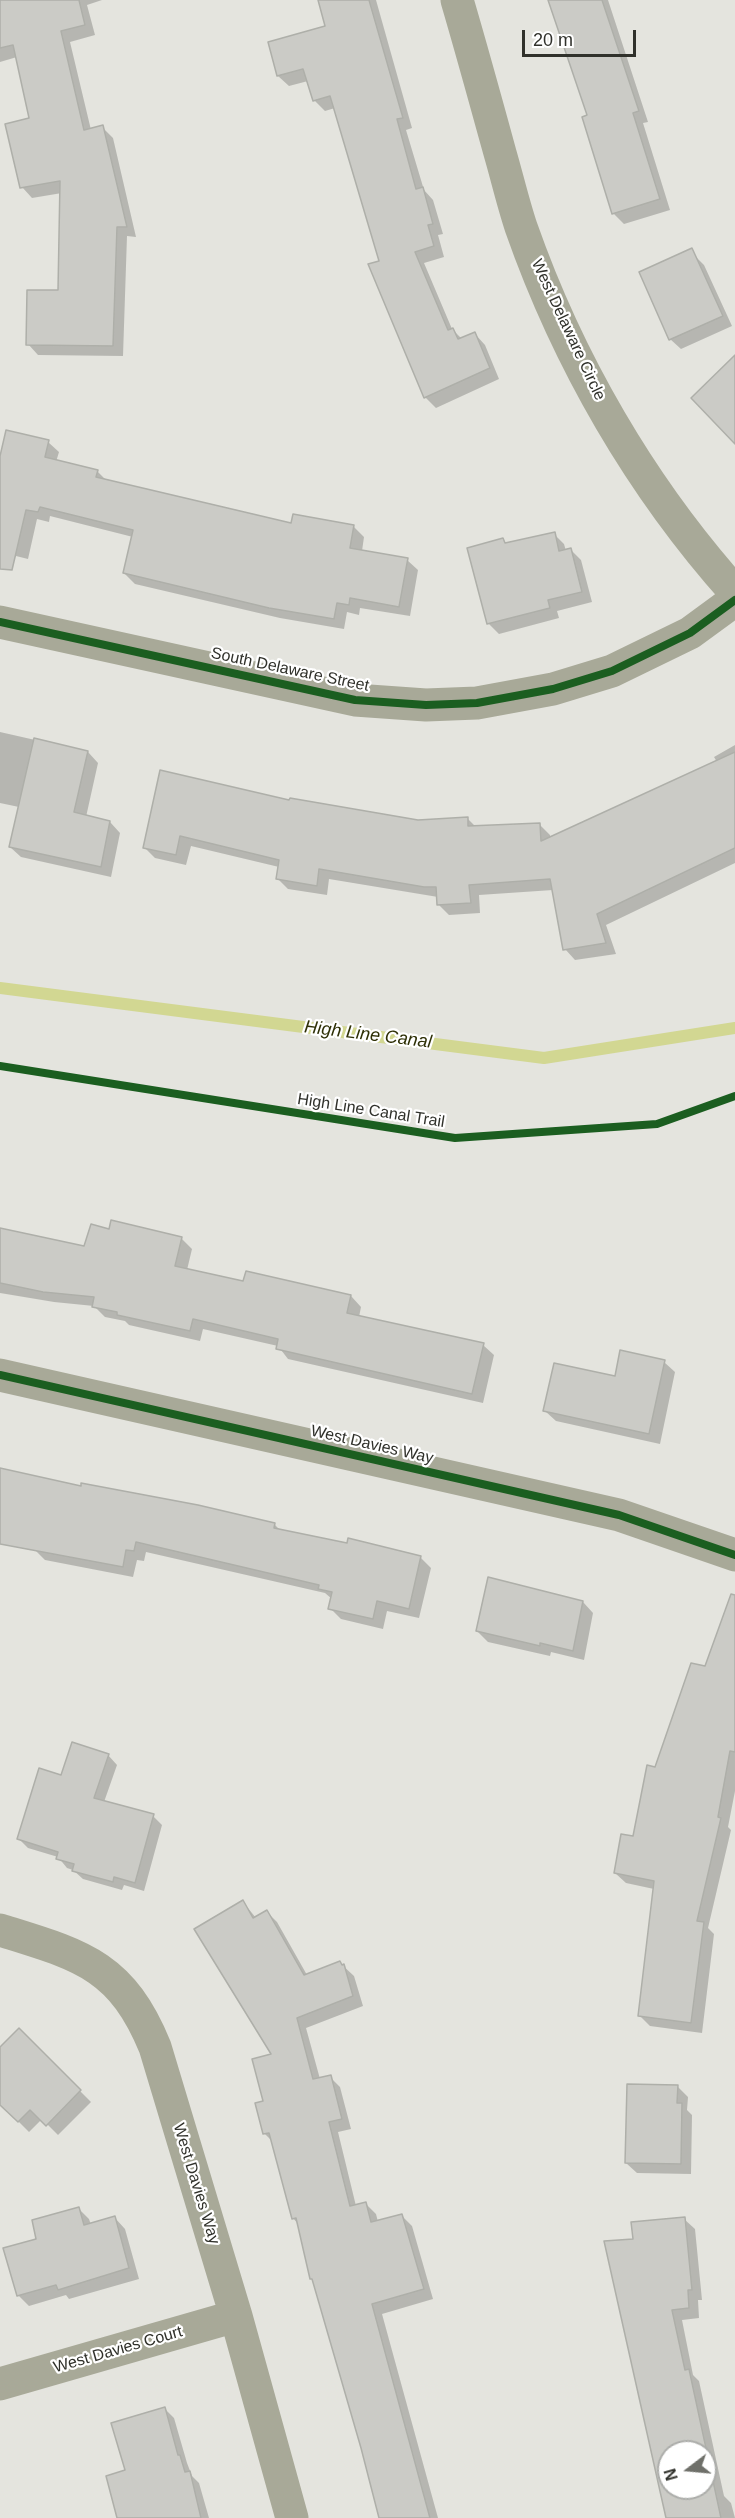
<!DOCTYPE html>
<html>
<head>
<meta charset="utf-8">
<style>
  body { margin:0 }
  #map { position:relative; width:735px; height:2518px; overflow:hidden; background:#e4e4de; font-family:Arial,sans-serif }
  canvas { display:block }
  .north { position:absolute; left:657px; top:2440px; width:60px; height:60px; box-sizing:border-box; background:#fff; border:2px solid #acadaa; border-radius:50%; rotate:254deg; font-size:16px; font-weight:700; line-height:24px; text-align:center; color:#30312b }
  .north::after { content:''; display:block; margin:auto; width:21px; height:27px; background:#6f706a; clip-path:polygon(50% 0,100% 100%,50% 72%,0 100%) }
  .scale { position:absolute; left:522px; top:30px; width:114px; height:27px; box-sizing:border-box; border:3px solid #30312b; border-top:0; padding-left:8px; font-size:18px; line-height:21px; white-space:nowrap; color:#30312b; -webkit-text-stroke:4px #fff; paint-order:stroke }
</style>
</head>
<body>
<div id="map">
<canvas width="735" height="2518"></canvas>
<div class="north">N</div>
<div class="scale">20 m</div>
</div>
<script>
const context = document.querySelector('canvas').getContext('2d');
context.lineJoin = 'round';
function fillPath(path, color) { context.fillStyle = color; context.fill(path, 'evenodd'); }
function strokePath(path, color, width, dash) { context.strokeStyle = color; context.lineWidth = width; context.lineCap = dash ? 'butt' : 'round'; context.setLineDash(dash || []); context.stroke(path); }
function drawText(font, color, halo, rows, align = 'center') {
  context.font = font + ' Arial,sans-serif'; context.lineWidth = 4.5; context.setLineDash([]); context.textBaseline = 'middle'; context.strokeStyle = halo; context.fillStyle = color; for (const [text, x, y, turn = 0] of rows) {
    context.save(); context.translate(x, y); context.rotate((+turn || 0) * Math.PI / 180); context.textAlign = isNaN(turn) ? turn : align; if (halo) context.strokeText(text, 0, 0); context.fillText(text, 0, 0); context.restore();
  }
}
fillPath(new Path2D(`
  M 0,0 L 102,0 L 87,5 L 95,35 L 70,42 L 91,130 L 102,127 L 113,138 L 136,237 L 127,236 L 123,356 L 38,355 L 28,344 L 60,292 L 62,193 L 32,198 L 22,187 L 31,119 L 17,57 L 0,62 Z
  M 320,0 L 376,0 L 412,128 L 406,130 L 424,190 L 433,200 L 443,234 L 438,235 L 444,257 L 424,263 L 452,329 L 462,339 L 475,334 L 485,345 L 499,379 L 436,408 L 425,397 L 381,263 L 335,108 L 325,111 L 314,100 L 308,81 L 289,86 L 278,76 L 270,43 L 327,27 Z
  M 550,0 L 608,0 L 648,122 L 643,123 L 670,210 L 624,224 L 613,213 L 589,116 Z
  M 693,254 L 704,265 L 732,326 L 681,349 L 670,339 Z
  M 48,442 L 59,452 L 56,462 L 97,471 L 107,481 L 293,524 L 354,527 L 364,537 L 362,551 L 407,560 L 418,570 L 410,616 L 360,608 L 359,615 L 347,612 L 344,629 L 280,618 L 135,584 L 124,573 L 133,537 L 50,516 L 49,522 L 37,519 L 28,559 L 0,552 L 0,458 Z
  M 554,534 L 564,544 L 566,551 L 570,549 L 581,560 L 592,602 L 557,611 L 559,618 L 499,634 L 489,624 L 469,549 L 503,540 L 507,544 Z
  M 0,732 L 88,752 L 98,763 L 86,817 L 110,822 L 120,833 L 111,877 L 21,857 L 10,847 L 19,807 L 0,803 Z
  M 735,745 L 735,863 L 606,925 L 616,954 L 575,960 L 565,949 L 553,890 L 479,895 L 480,913 L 449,915 L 439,905 L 438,897 L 329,879 L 327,895 L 288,889 L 277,878 L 279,867 L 191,846 L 186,865 L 155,858 L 144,847 L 290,802 L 418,822 L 467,818 L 476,827 L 540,825 L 550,835 L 550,839 L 717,762 L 714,757 Z
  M 0,1229 L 86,1248 L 110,1230 L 181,1238 L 192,1249 L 187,1270 L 245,1283 L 351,1296 L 361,1307 L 359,1317 L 483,1345 L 494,1355 L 483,1403 L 288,1359 L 278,1346 L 203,1329 L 200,1341 L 129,1325 L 125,1321 L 105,1317 L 94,1306 L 54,1302 L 0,1293 Z
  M 664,1362 L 675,1372 L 660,1444 L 556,1421 L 545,1411 L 616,1378 Z
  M 0,1470 L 275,1525 L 281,1531 L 420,1557 L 431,1568 L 419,1618 L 387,1611 L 383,1629 L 341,1619 L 330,1608 L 332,1599 L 325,1593 L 146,1552 L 144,1561 L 137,1560 L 133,1577 L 45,1560 L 34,1549 L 0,1528 Z
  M 583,1602 L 593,1613 L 584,1660 L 551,1652 L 550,1656 L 488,1642 L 477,1631 Z
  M 735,1641 L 735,1791 L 728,1827 L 731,1830 L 708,1928 L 714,1934 L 702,2033 L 650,2026 L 639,2015 L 654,1889 L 626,1883 L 615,1873 L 634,1838 L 656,1769 L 706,1668 Z
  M 108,1755 L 117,1765 L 104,1802 L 153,1816 L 162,1825 L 144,1891 L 124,1885 L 122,1890 L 83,1879 L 73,1870 L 67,1868 L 58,1857 L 28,1848 L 19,1839 L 62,1777 Z
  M 243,1902 L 256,1918 L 267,1912 L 277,1922 L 307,1975 L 340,1963 L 354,1976 L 363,2006 L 306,2028 L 320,2079 L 330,2077 L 340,2087 L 351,2129 L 338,2132 L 356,2206 L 366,2204 L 376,2214 L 378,2222 L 402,2216 L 412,2226 L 433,2299 L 382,2314 L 438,2518 L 381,2518 L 298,2224 L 293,2218 L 273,2142 L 264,2133 L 264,2102 L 273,2055 Z
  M 19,2030 L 91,2102 L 58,2135 L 42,2119 L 29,2132 L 0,2103 L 0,2049 Z
  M 677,2086 L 688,2097 L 687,2110 L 692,2115 L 691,2174 L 637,2173 L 626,2163 Z
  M 78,2208 L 89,2219 L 91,2225 L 115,2218 L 125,2229 L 139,2279 L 69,2299 L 66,2295 L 29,2306 L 18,2295 L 38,2240 Z
  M 684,2219 L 695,2229 L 702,2300 L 698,2300 L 699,2318 L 682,2320 L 693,2375 L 699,2381 L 724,2496 L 731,2503 L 735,2518 L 669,2518 L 634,2240 ZM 669,2452 L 705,2452 L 705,2488 L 669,2488 Z
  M 165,2409 L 174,2418 L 187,2463 L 192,2476 L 199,2483 L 209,2518 L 119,2518 L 126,2472 Z`), '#0003');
strokePath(new Path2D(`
  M 0,988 L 544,1058 L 735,1028`), '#d2d792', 12);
const building = new Path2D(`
  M 0,0 L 79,0 L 85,25 L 61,31 L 84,130 L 103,125 L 127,227 L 117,227 L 113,346 L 26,345 L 27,290 L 58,290 L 60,181 L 20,188 L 5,124 L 29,118 L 13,45 L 0,48 Z
  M 318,0 L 369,0 L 403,118 L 397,119 L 416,189 L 423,187 L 433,224 L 428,225 L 434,246 L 415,252 L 448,330 L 453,328 L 458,339 L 475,332 L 490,368 L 424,398 L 368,264 L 379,261 L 330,96 L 313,101 L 303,69 L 277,76 L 268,42 L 325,26 Z
  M 548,0 L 602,0 L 639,111 L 633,113 L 660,199 L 612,214 L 582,117 L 587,115 Z
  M 692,248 L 723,316 L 669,340 L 639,272 Z
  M 735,355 L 735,444 L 691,398 Z
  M 6,430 L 49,440 L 45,457 L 98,470 L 96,477 L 291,523 L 293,514 L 354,525 L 350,548 L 408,558 L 399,607 L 350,598 L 349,605 L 337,603 L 334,619 L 269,608 L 123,573 L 133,530 L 40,507 L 38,512 L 26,510 L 12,570 L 0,569 L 0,456 Z
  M 555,532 L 559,551 L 571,548 L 582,592 L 548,600 L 550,608 L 487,624 L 467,548 L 503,538 L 505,543 Z
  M 34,738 L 88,751 L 74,812 L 110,821 L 101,867 L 9,847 Z
  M 735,752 L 735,848 L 597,914 L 606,943 L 563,950 L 550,879 L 469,885 L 471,903 L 437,905 L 436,887 L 424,887 L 319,869 L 317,886 L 276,879 L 279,860 L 180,836 L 176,855 L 143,848 L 160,770 L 289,800 L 290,798 L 418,820 L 468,817 L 468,826 L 540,823 L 541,841 Z
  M 111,1220 L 182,1237 L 175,1266 L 243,1281 L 246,1271 L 351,1295 L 347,1313 L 484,1343 L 472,1394 L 276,1349 L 278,1339 L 193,1319 L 190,1331 L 117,1315 L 117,1312 L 92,1307 L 94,1297 L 43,1292 L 0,1283 L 0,1228 L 84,1246 L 91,1224 L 109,1229 Z
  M 620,1350 L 665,1360 L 649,1434 L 543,1411 L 554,1363 L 615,1376 Z
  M 0,1468 L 81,1486 L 81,1483 L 198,1505 L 275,1523 L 274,1528 L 347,1543 L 348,1538 L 421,1556 L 409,1609 L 377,1601 L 373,1619 L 328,1609 L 332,1592 L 318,1589 L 319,1585 L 136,1542 L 134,1551 L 126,1550 L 123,1567 L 0,1544 Z
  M 488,1577 L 583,1601 L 573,1651 L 540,1643 L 540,1646 L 476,1631 Z
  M 731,1594 L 735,1595 L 735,1752 L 730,1751 L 718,1817 L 721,1818 L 697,1921 L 704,1922 L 691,2023 L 638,2016 L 654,1881 L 614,1873 L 621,1834 L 633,1836 L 647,1765 L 655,1767 L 691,1663 L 705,1666 Z
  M 72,1742 L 109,1754 L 94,1798 L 154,1814 L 135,1883 L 114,1877 L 113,1882 L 72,1871 L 74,1864 L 56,1859 L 58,1852 L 17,1839 L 39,1768 L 61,1775 Z
  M 243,1900 L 253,1918 L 267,1910 L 304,1975 L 340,1961 L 342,1965 L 344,1964 L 353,1996 L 297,2018 L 313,2079 L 331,2075 L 342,2119 L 329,2122 L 350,2206 L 366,2202 L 371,2222 L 402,2214 L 424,2289 L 372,2304 L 430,2518 L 379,2518 L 361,2448 L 312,2279 L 310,2279 L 296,2218 L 292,2219 L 269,2133 L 263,2134 L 255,2103 L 263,2101 L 252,2059 L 271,2054 L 194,1929 Z
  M 19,2028 L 81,2090 L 46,2126 L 30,2110 L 18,2122 L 0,2105 L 0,2047 Z
  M 627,2084 L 678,2085 L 677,2103 L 682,2103 L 681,2164 L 625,2163 Z
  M 79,2207 L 84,2225 L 115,2216 L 129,2268 L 58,2290 L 56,2285 L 17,2296 L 3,2248 L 36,2239 L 32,2220 Z
  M 685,2217 L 692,2290 L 688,2290 L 689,2308 L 672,2310 L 685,2370 L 689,2369 L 721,2518 L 666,2518 L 604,2241 L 633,2239 L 631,2222 ZM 669,2452 L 705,2452 L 705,2488 L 669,2488 Z
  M 165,2407 L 178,2455 L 180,2455 L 185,2472 L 190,2471 L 201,2518 L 117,2518 L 106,2476 L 125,2470 L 111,2423 Z`);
fillPath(building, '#cbcbc6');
strokePath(building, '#aeafa9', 1.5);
strokePath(new Path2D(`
  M 457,0 C 472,51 486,102 500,153 C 507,177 513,203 521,227 C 568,361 641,487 735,592
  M 0,622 L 355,700 L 426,705 L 477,703 L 553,689 L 612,671 L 690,633 L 735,600
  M 0,1375 L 619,1515 L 735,1555
  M 0,1930 C 80,1955 121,1964 155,2047 L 236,2316 L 292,2518
  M 0,2384 L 236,2316`), '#a8a998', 33);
strokePath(new Path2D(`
  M 0,622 L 355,700 L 426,705 L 477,703 L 553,689 L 612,671 L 690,633 L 735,600
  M 0,1066 L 455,1138 L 657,1124 L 735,1096
  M 0,1375 L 619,1515 L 735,1555`), '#1b5e20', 8);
drawText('16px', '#30312b', '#fff', [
  ["West Delaware Circle",568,330,65],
  ["South Delaware Street",290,670,12],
  ["High Line Canal Trail",371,1111,9],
  ["West Davies Way",372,1445,13],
  ["West Davies Way",196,2184,73],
  ["West Davies Court",118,2350,-16]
]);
drawText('italic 18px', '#2e3006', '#fff', [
  ["High Line Canal",368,1035,7]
]);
</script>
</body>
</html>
